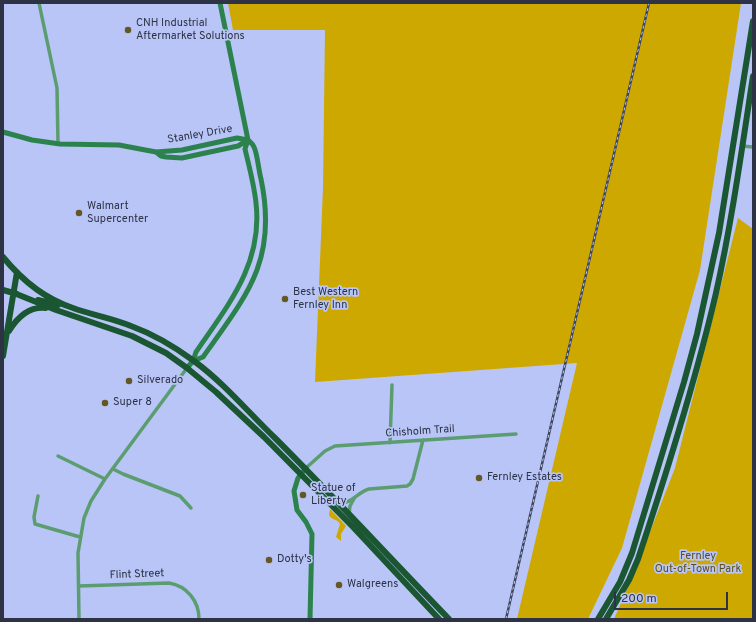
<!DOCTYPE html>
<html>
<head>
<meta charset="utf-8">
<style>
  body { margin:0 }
  #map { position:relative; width:756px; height:622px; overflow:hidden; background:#b8c5f6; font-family:Overpass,sans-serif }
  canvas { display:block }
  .frame { position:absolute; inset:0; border:4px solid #2d3245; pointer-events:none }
  .scale { position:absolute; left:614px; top:592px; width:114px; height:18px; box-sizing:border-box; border:2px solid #2d3245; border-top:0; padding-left:5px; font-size:12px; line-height:14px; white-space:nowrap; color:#2d3245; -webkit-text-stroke:3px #b8c5f6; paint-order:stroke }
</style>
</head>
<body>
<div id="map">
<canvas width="756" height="622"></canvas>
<div class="frame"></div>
<div class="scale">200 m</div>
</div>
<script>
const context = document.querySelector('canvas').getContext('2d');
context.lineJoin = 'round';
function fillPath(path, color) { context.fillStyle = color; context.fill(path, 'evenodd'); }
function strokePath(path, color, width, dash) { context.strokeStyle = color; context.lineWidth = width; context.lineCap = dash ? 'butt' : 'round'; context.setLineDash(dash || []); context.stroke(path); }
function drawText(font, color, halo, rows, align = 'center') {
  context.font = font + ' Overpass,sans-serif'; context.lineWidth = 3.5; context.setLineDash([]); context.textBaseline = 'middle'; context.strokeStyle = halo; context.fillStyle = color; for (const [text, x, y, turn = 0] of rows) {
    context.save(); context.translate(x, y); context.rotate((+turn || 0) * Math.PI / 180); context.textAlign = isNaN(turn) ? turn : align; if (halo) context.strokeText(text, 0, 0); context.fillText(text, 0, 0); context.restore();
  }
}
fillPath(new Path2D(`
  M 228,3 L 741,3 L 700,270 L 622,548 L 588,619 L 517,619 L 577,363 L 315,382 L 323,188 L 325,30 L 233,30 Z
  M 738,218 L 753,229 L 753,619 L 614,619 L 634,573 L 675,468 Z
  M 330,509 L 346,526 L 341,534 L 341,541 L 336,537 L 340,524 C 338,519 331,520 329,515 Z`), '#cda800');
strokePath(new Path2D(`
  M 39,3 L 57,88 L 58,144
  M 742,146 L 753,147
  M 390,443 L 392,385
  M 58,456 L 105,479
  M 306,468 L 325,451 L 335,446 L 516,434
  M 113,469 L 123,474 L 180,496 L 191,508
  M 38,496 L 34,517 L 35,524 L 80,537
  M 340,503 C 351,504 358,492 369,489 L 407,486 L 410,484 L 413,479 L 423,440
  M 349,514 L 350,506 L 355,497
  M 79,586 L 169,583 C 187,586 199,601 199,619
  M 79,619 L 78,553 L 84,518 L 91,501 L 105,479 L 187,368`), '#5b9d70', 3.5);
strokePath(new Path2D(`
  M 3,132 L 32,140 L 60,144 L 119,145 L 156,152 L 182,150 L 237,138 L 248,140
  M 156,152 L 161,156 L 166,157 L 182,158 L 238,146 L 248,140
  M 193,361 L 203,357 C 247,295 278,260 261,179 C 259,172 257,152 254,147 C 253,144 250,142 248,140
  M 187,368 L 193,361 L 196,352 C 228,305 263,264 256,203 C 254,184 249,166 245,149 L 248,140 L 220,3
  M 306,468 L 298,478 L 294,491 L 297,510 L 306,522 L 312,534 L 310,619`), '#2b824d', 5);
strokePath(new Path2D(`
  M 3,257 C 21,279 45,299 73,308 C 92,315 112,318 131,326 C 153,334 175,347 194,361 C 224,383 248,412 275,438 C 334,497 391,559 449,619
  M 3,290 L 17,294
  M 14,293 L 56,310 L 132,336 L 166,353 L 187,368 L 216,392 L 264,437 L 353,527 L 439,619
  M 38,300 L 58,305
  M 9,331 C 17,318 29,306 46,308
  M 3,356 L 17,272
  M 598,619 L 620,582 L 632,553 L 684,382 L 697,334 L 719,233 L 753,21
  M 606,619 L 629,580 L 638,559 C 667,472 695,383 716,293 C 732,221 742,148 753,76`), '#1b5632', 6);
const rail = new Path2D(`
  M 506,619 L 649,3`);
strokePath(rail, '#3f455c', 2.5);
strokePath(rail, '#b8c5f6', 1, [3]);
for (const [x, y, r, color] of [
  [128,30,4,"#655724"],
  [79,213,4,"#655724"],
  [285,299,4,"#655724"],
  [129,381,4,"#655724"],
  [105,403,4,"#655724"],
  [479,478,4,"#655724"],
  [303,495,4,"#655724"],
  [269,560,4,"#655724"],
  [339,585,4,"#655724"]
]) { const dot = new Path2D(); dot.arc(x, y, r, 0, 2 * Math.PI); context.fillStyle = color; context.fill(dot); strokePath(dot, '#b8c5f6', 1.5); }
drawText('11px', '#2d3245', '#b8c5f6', [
  ["CNH Industrial",136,24],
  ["Aftermarket Solutions",136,37],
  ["Walmart",87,207],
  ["Supercenter",87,220],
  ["Best Western",293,293],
  ["Fernley Inn",293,306],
  ["Silverado",137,381],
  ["Super 8",113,403],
  ["Fernley Estates",487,478],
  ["Statue of",311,489],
  ["Liberty",311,502],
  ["Dotty's",277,560],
  ["Walgreens",347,585]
], 'left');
drawText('11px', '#2d3245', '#b8c5f6', [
  ["Stanley Drive",200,135,-10],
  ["Chisholm Trail",420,432,-4],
  ["Flint Street",137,575,-2]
]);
drawText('11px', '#5c4d17', '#b8c5f6', [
  ["Fernley",698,557],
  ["Out-of-Town Park",698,570]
]);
</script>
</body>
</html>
